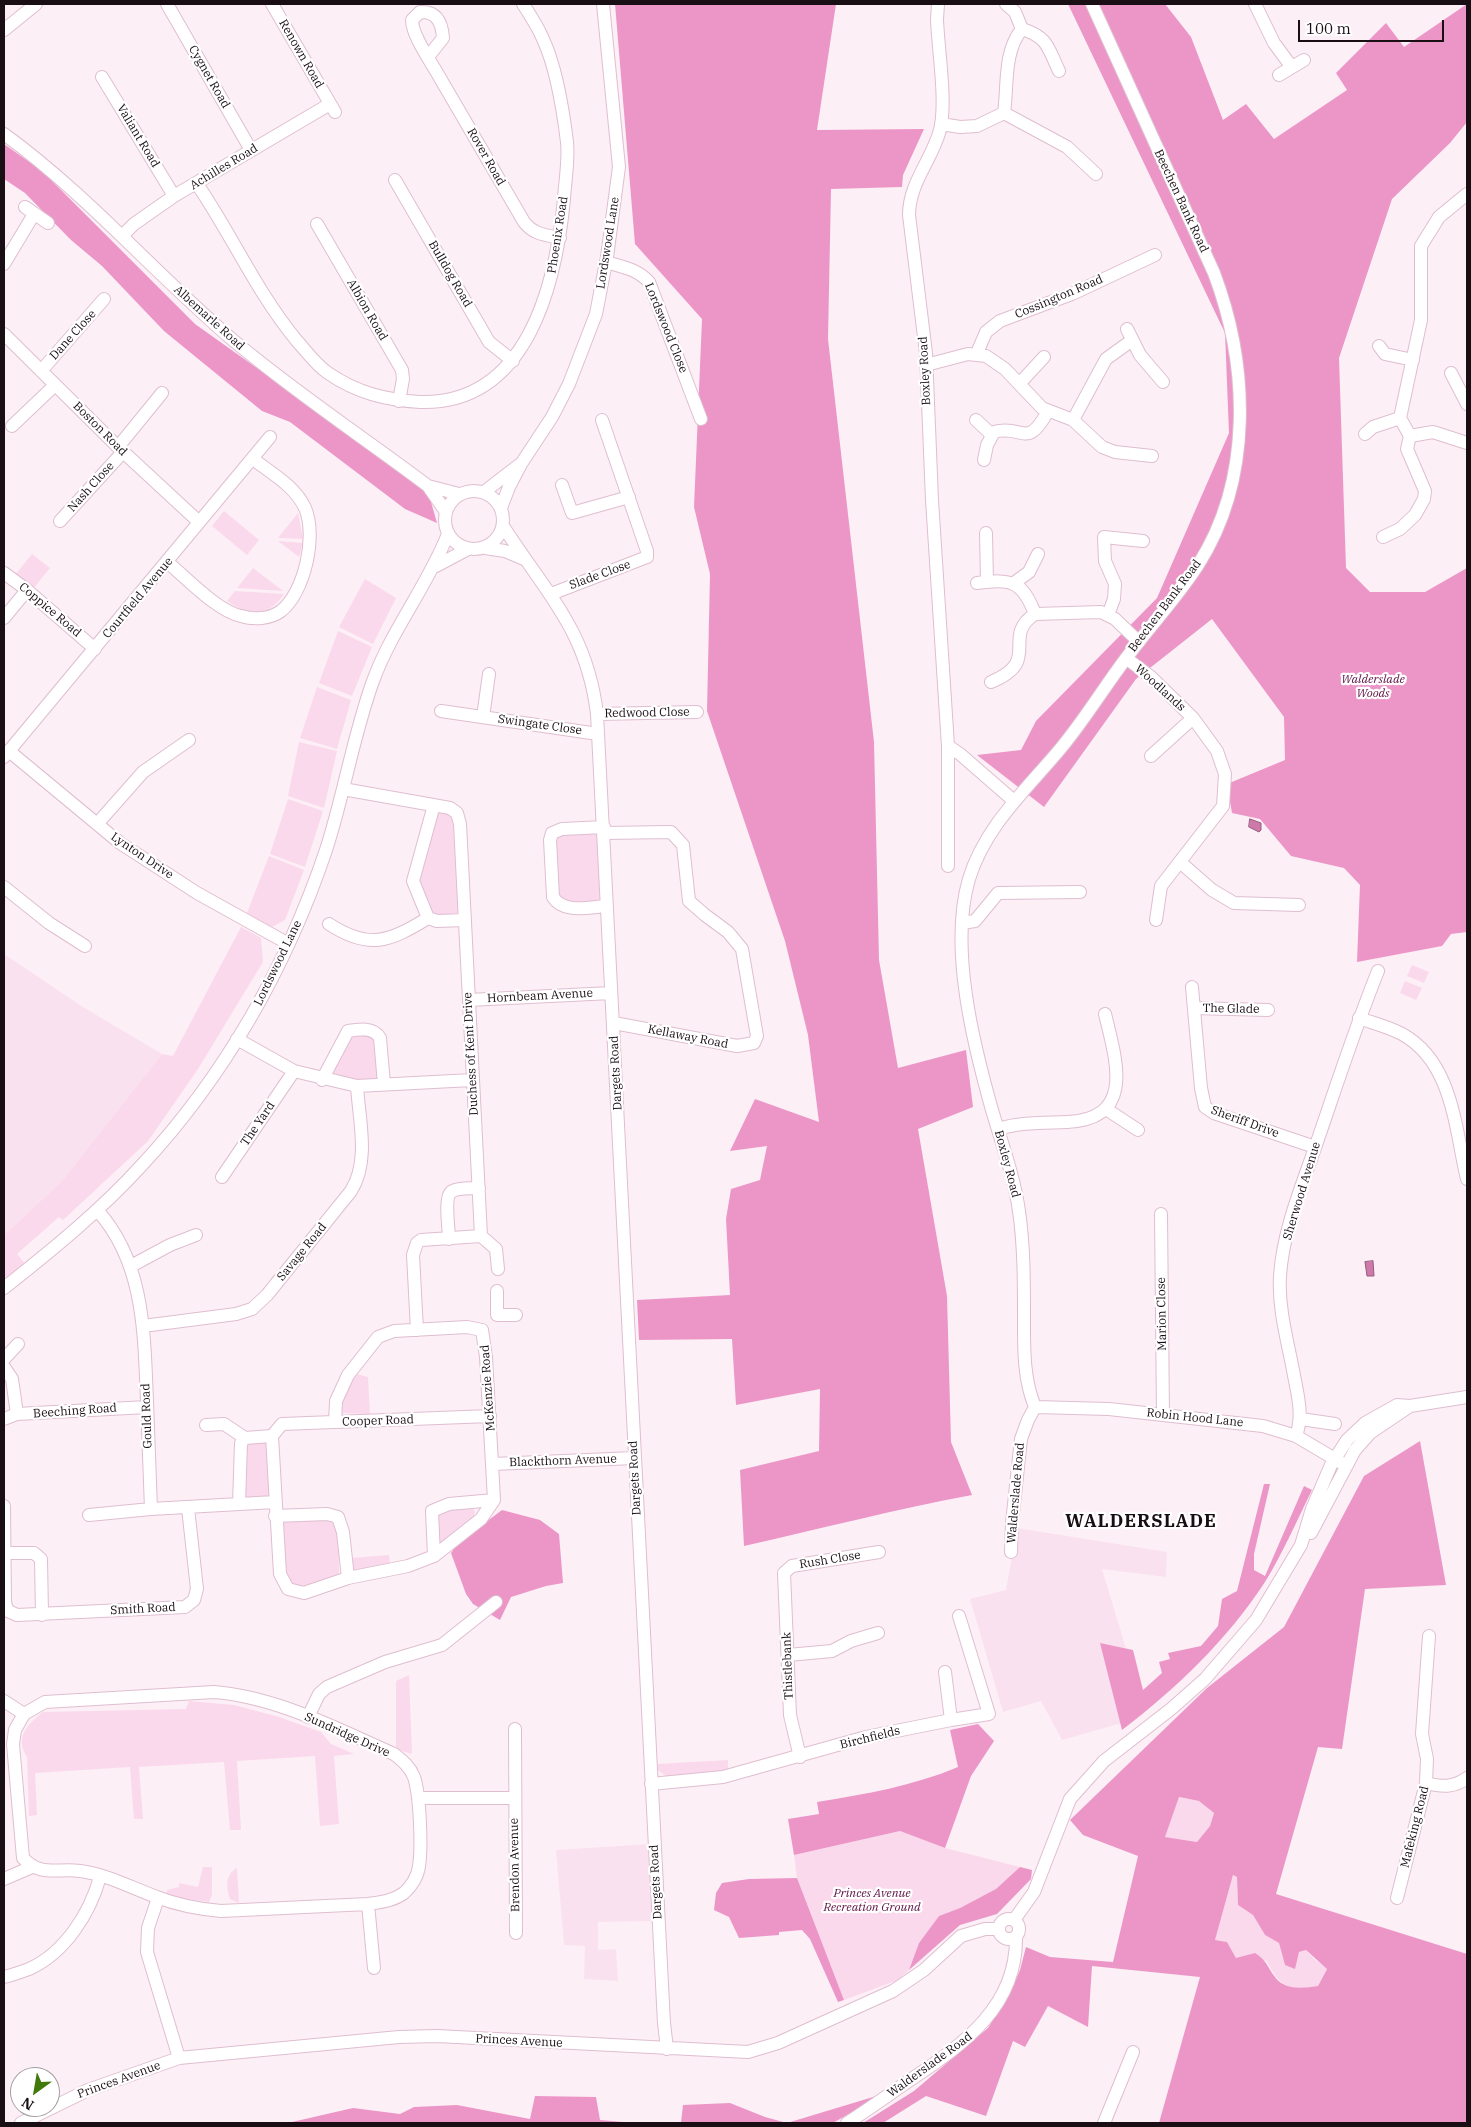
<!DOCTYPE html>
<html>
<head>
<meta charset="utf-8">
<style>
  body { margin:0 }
  #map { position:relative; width:1471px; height:2127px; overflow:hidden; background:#fdeff6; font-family:"IBM Plex Serif",serif }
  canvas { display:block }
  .frame { position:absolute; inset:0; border:5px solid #190e14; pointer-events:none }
  .north { position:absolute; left:10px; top:2067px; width:50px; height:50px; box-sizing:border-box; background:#fff; border:1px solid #a39fa1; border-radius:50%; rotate:212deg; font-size:14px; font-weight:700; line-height:20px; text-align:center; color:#190e14 }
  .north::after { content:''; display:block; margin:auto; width:18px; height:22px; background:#42790b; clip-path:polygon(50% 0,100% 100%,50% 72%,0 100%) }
  .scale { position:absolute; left:1298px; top:20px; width:146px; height:22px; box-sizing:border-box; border:2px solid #190e14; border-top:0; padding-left:6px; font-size:15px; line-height:18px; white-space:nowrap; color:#190e14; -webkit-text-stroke:4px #fff; paint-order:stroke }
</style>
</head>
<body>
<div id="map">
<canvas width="1471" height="2127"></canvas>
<div class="frame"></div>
<div class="north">N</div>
<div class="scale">100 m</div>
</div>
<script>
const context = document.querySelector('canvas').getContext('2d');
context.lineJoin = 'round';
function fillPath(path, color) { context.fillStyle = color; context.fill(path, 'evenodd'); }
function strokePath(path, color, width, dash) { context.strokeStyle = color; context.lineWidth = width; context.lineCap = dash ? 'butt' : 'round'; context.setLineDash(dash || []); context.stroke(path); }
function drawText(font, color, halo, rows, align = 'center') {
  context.font = font + ' "IBM Plex Serif",serif'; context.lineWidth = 4.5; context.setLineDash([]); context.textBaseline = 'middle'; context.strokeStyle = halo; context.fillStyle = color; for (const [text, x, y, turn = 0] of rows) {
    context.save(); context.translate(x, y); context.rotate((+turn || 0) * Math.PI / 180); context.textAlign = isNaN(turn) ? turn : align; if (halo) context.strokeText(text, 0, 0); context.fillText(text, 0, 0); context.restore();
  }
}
fillPath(new Path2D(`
  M 4,954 L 83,1007 L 162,1054 L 61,1182 L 4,1235 Z
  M 1017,1528 L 1167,1552 L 1166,1577 L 1102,1569 L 1137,1685 L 1129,1721 L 1062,1740 L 1041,1701 L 1003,1712 L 970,1599 L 1006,1590 Z
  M 650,1844 L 653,1921 L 598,1922 L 598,1950 L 616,1949 L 618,1981 L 584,1979 L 585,1946 L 564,1945 L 556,1850 Z`), '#fae1ef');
fillPath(new Path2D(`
  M 224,511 L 259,540 L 247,555 L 212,526 Z
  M 298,513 L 303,539 L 278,538 Z
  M 278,541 L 303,543 L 299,557 Z
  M 32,554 L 50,568 L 32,590 L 15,575 Z
  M 253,568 L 283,591 L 237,588 Z
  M 365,579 L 396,598 L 373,644 L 339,627 Z
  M 235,591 L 284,594 C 268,618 248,616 227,601 Z
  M 338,631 L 372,647 L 352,696 L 319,683 Z
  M 317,687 L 351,700 L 337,749 L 300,738 Z
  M 299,742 L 337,751 L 324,808 L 288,796 Z
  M 288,799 L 323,811 L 305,867 L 270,854 Z
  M 440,811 L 454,817 L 458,912 L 456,915 L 441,917 L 434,915 L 423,896 L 419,880 L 436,814 Z
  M 604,827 L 607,906 L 557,903 L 552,833 Z
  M 269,856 L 304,870 L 285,920 L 272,927 L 247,913 Z
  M 241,927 L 261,938 L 263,962 L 198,1069 L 148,1141 L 63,1220 L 59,1217 L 17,1254 L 26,1265 L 4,1279 L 4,1235 L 61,1182 L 162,1054 L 173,1056 Z
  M 1412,965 L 1429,972 L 1424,983 L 1407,976 Z
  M 1405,981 L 1422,988 L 1416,1000 L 1400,993 Z
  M 356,1032 L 376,1039 L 379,1076 L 374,1082 L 336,1077 C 327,1063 347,1041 356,1032 Z
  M 356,1374 L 368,1377 L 370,1414 L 342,1413 C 338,1396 347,1387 356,1374 Z
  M 266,1440 L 271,1444 L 270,1497 L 250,1500 L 246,1497 L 243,1442 Z
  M 471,1508 L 475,1511 L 474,1518 L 443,1544 L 438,1542 L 437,1511 Z
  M 325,1515 L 338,1522 L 339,1578 L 297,1588 L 289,1584 L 285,1575 L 282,1522 Z
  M 389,1555 L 390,1565 L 358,1571 L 352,1569 L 351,1558 Z
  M 409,1675 L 412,1754 L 396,1749 L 396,1681 Z
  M 189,1701 L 234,1705 L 279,1717 L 321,1732 L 331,1744 L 354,1754 L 334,1756 L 339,1824 L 320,1826 L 315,1756 L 237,1761 L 241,1830 L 230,1830 L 224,1762 L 139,1767 L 143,1819 L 134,1819 L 130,1767 L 35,1773 L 37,1815 L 29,1816 L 27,1757 C 14,1737 28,1724 43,1712 L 186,1709 Z
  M 728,1760 L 728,1771 L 667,1777 L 658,1770 L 658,1764 Z
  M 1178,1797 L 1199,1801 L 1214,1813 L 1210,1826 L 1197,1842 L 1165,1837 Z
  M 900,1831 L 945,1848 L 1020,1867 L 997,1889 L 960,1908 L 939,1916 L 919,1943 L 909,1970 L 898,1980 L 844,2000 L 797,1878 L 794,1855 Z
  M 203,1867 L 212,1867 L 212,1894 L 209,1902 L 166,1896 L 167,1890 L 179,1887 L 179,1883 L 198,1887 Z
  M 237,1868 L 239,1903 L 230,1899 C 226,1886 225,1875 237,1868 Z
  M 1233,1875 L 1237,1877 L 1238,1905 L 1253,1915 L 1265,1935 L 1279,1943 L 1285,1965 L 1299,1952 L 1306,1950 L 1314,1959 L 1327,1968 L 1318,1986 C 1290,1991 1280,1988 1267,1961 L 1236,1958 L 1227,1942 L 1215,1940 Z`), '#fbd9ec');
fillPath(new Path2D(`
  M 615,4 L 836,4 L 817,130 L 924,129 L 903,175 L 902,187 L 831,189 L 828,339 L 874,742 L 879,960 L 898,1068 L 966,1050 L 973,1107 L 918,1129 L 947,1296 L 951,1442 L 972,1495 C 896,1509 820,1529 744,1546 L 740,1470 L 819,1451 L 820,1389 L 736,1405 L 732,1339 L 639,1340 L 637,1300 L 730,1295 L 726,1219 L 731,1189 L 760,1180 L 767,1146 L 730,1151 L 755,1099 L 819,1122 L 808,1035 L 785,941 L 707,711 L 710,574 L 694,507 L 702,319 L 635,244 Z
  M 1068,4 L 1165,4 L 1191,37 L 1223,120 L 1246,104 L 1274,139 L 1347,90 L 1336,73 L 1386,23 L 1404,47 L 1467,4 L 1467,122 L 1450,143 L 1392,199 L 1339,358 L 1346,568 L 1370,592 L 1425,592 L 1467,568 L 1467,932 L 1451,934 L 1442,946 L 1357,962 L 1360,885 L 1344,868 L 1291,856 L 1260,819 L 1232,813 L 1227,784 L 1285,760 L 1284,717 L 1212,619 L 1136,679 L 1044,807 L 977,755 L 1021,750 L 1036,721 L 1157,598 L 1229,433 L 1225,333 Z
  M 4,144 L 42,171 L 195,324 L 358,440 L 429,495 L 437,523 L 405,509 L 290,422 L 262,411 L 164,331 L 102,266 L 71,240 L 25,193 L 4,179 Z
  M 1420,1441 L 1446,1585 L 1365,1589 L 1342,1749 L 1318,1747 L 1276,1894 L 1467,1954 L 1467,2123 L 1159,2123 L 1200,1977 L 1092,1966 L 1088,2027 L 1048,2006 L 1025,2047 L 1013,2041 L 986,2116 L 926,2096 L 883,2123 L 863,2123 L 914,2091 L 988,2028 L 1012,1989 L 1020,1970 L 1026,1947 L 1050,1957 L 1113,1962 L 1138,1856 L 1083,1835 L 1070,1820 L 1207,1688 L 1284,1627 L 1364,1476 ZM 1179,1797 L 1199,1801 L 1214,1813 L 1210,1826 L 1197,1842 L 1165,1837 ZM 1233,1875 L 1237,1877 L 1238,1905 L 1253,1915 L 1265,1935 L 1279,1943 L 1285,1965 L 1295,1969 L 1299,1952 L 1306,1950 L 1327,1969 L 1318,1986 C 1304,1988 1285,1991 1275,1977 C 1266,1965 1268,1962 1255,1953 L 1236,1958 L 1227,1942 L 1215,1940 Z
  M 1264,1484 L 1270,1484 L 1254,1554 L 1254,1570 L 1265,1576 L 1304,1486 L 1312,1490 C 1297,1520 1283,1553 1265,1582 C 1228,1639 1176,1689 1122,1730 L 1100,1643 L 1133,1650 L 1143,1690 L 1162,1673 L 1159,1662 L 1170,1659 L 1168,1653 L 1201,1646 L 1218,1626 L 1222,1599 L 1237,1591 Z
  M 502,1510 L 540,1520 L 559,1534 L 563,1583 L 546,1586 L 511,1597 L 500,1620 L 473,1604 L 466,1594 L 451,1553 L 458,1543 Z
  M 978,1724 L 994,1741 L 971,1776 L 945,1848 L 900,1831 L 794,1855 L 788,1819 L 819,1814 L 817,1802 C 866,1794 913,1786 958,1767 L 950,1730 Z
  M 1020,1867 L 1032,1870 L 1031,1879 L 997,1914 L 960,1925 L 909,1970 L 919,1943 L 939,1916 L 960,1908 L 996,1889 Z
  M 797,1878 L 844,2000 L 838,2002 L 810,1939 L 802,1930 L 779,1932 L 779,1935 L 739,1938 L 729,1917 L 714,1910 L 716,1893 L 722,1883 L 749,1879 Z
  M 883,2094 L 833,2123 L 681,2123 L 683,2105 L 730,2103 L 765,2117 L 787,2123 Z
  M 535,2096 L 596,2097 L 600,2120 L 634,2123 L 292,2122 L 353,2108 L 400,2114 L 414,2107 L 457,2105 L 530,2119 Z`), '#ec96c8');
const water = new Path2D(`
  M 1250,819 L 1261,823 L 1261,830 L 1259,832 L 1249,827 Z
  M 1373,1261 L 1374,1276 L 1367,1276 L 1365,1262 Z`);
fillPath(water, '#cd7aab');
strokePath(water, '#975a7e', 1);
const minor = new Path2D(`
  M 167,4 L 251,150
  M 272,4 L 335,112
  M 938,4 L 937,19 C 938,50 947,101 940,130 C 932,160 909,183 909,215 L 926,353 L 932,500 L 948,746 L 960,754 L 1014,801
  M 1255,4 L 1274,43 L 1291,66
  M 1022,29 C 1048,37 1048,48 1059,71
  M 4,30 L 36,4
  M 428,57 L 443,38 C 442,23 437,11 420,12 L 412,20 C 412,36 432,63 440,78 C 468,126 496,174 524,222 C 533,234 545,235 560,238
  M 1279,75 L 1304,60
  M 102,77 L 174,196
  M 1004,113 C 1008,86 1003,52 1022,29 L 1015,12 L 1006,4
  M 941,124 L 960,127 L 977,126 L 1004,113 L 1067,147 L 1096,174
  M 4,134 C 88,195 155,274 234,341 C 296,393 363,437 428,486 L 446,512
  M 395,180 L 489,342 L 513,361
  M 197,184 C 232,235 257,293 297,341 C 307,352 316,365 328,373 C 357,393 386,400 420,402 C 528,405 556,283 564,199 C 565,181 569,160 567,142 C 563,109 557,69 543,39 C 538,27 530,15 523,4
  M 25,207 L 48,223
  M 317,224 L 402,370 L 403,379 L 399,401
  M 122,236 L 134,224 L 174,196 L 330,104
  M 606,262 C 623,267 637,269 649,282 L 701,419
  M 4,264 L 34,214
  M 1127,329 L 1140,355 L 1163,382
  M 4,334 L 118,447 L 199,522
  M 1379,346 L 1385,354 L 1413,360
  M 977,353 L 986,332 L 1000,321 L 1072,294 L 1155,255
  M 926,365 L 968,354 L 986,356 L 1005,369 L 1042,408 L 1073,420 L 1102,447 L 1115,452 L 1152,456
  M 41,371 L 104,299
  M 1451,373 L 1467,404
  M 1020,383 L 1044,357
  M 976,420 L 992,435
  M 1073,420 L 1106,359 L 1131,341
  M 12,426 L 55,385
  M 1365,434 L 1373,427 L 1400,418
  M 1410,436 L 1433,432 L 1467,443
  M 118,447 L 162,393
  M 984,460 L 987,445 L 994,432 C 1024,424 1026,451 1048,411
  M 562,485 L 572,513 L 629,497
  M 428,486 L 459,494
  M445 520a29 29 0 1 1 58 0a29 29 0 1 1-58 0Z
  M 484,492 L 519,465
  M 501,508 L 509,487 L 521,464 L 552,417 L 569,384 L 596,314 L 607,257 L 619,167 L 603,4
  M 60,521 L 123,452
  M 503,526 C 546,593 587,630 597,714 L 664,2023 L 667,2049
  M 986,533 L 987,581
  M 1383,537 L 1400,529 L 1415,515 L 1424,499 L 1425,491 L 1407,449 L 1410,436 L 1400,418 L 1421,320 L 1421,246 L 1439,217 L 1467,194
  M 485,548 L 505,551 L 524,559
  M 167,562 C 187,578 217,611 241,616 C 254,620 270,619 281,611 C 305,592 317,535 305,508 C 295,486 271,473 253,459
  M 436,566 L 468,549
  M 4,573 L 27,590 L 95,649
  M 977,583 C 1011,579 1022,580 1035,614
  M 1014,583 L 1029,572 L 1038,554
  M 551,594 L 647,557 L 647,551 L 602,420
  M 1108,615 L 1114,599 L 1115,584 L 1105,561 L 1104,537 L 1143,541
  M 4,618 L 27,590
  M 1126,658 L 1151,677 L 1193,718 L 1217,751 L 1225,774 L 1223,806 L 1161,886 L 1156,920
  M 991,682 C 1043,661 1000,637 1035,614 L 1101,612 L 1115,619 L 1139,642
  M 441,711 L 598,734
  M 597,714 L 697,712
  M 483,717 L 489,674
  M 9,751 L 120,843 L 197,893 L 287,943
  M 1151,756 L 1193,718
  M 4,757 L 270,437
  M 343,789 L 450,808 L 457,813 L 460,824 L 481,1236 L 421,1240 L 417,1243 L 413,1255 L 417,1330
  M 434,805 L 413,881 L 428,918 L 437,921 L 465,920
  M 97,824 L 143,772 L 189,740
  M 604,827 L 562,829 L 552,833 L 550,840 L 553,897 C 563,914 590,907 607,906
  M 604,833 L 671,832 L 683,845 L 689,901 L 705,915 L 728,932 L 742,949 L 757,1036 L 754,1043 L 737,1046 L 614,1023
  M 1180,862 L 1212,890 L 1234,903 L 1299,905
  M 948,866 L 948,746
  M 4,887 L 49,923 L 85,946
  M 962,923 L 975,921 L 998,893 L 1080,892
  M 329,924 C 369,950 389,942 428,918
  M 1192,987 L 1201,1088 L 1205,1107 L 1214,1113 L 1315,1147
  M 469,1000 L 611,993
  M 1194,1008 L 1268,1010
  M 1359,1018 C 1373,1023 1389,1027 1402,1034 C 1453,1062 1455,1129 1467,1179
  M 237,1039 L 294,1071 L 357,1086 L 472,1080
  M 322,1080 L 348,1031 C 359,1029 374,1027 380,1038 L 384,1084
  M 1106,1109 L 1138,1130
  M 998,1129 C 1021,1122 1043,1123 1067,1122 C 1136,1119 1116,1060 1105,1014
  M 222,1177 L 294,1071
  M 97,1210 C 145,1263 144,1334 147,1401 C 148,1437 150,1473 151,1509 L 275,1502
  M 1161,1214 L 1163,1415
  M 481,1236 L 496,1249 L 498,1269
  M 449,1239 C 449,1229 444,1198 451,1192 C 458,1187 471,1189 479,1188
  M 131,1266 L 170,1245 L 196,1235
  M 4,1288 C 52,1250 100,1211 141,1166 C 225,1076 287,966 326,850 C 344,795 353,736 373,681 C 392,629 428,585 448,534
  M 497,1291 L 497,1315 L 516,1315
  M 143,1326 L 236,1314 L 252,1309 L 267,1295 L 351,1191 C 370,1161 359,1120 357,1086
  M 4,1359 L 18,1344
  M 4,1367 L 12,1379 L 17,1414
  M 1035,1407 C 1023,1378 1024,1347 1024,1316 C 1024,1281 1024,1246 1019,1211 C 1014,1176 1002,1144 992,1110 C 973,1043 949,946 969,879 C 985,826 1027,789 1061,748 C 1086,718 1106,684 1130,653 C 1152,624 1178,596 1198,565 C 1253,479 1249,366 1214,273 L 1092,4
  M 1035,1407 L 1109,1409 L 1263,1426 L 1296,1436 L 1345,1465
  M 4,1419 L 17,1414 L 147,1407
  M 1301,1419 L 1335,1424
  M 335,1422 L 336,1401 L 348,1375 L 378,1337 L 394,1331 L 467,1327 L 482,1330 L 486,1357 L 494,1500 L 481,1519 L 434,1556 L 408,1566 L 348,1578 L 304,1593 L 288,1589 L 280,1574 L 272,1436 L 282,1424 L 490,1416
  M 206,1425 L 224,1424 L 245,1438
  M 1296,1436 C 1304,1414 1297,1393 1293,1370 C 1287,1339 1278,1307 1280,1276 C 1283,1231 1301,1188 1316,1145 C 1336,1087 1355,1028 1378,971
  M 493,1464 L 634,1458
  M 239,1504 L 241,1443 L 245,1438 L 272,1436
  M 4,1506 L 5,1603 L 8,1611 L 17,1615 L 185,1607 L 194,1600 L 197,1589 L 188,1508
  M 89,1515 L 151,1509
  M 275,1516 L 327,1514 L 338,1517 L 343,1532 L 348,1578
  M 1311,1533 L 1355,1450 L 1370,1433 L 1410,1406
  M 1011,1552 L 1012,1523 L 1021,1439 L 1028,1420 L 1035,1407
  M 5,1553 L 34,1553 L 41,1559 L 42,1615
  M 434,1556 L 432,1511 L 449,1504 L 494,1500
  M 788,1655 L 832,1651 L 851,1641 L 878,1633
  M 945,1672 L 951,1720
  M 214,1692 C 277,1697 337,1729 394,1754 C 403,1761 410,1767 414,1777 C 420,1795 422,1847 419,1866 C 418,1876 411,1887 404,1893 C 393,1901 381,1902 368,1904 L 221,1911 C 199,1909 177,1905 157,1897 C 132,1888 106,1874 80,1871 C 57,1868 40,1877 23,1858 L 13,1744 L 15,1730 L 24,1714 L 45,1702 Z
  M 4,1701 L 24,1714
  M 308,1717 L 319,1694 L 327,1687 L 385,1662 L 442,1645 L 496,1602
  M 515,1729 L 516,1933
  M 800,1757 L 790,1715 L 784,1573 L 792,1566 L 879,1552
  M 1426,1783 C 1442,1787 1453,1788 1467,1778
  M 651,1784 L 723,1777 L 866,1737 L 951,1720 L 989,1714 L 959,1616
  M 418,1798 L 514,1798
  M 4,1879 L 32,1867
  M 158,1898 L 148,1928 L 147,1952 L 179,2058
  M 1397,1898 L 1426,1783 L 1427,1759 L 1422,1734 L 1429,1636
  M 368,1904 L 374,1968
  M999 1929a10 10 0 1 1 20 0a10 10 0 1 1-20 0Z
  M 1014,1920 L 1034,1892 L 1070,1799 L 1104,1761 L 1171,1709 L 1205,1679 L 1256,1620 L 1301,1545 L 1312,1509 L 1331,1465 L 1347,1440 L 1365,1423 L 1397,1405 L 1410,1406 L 1467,1397
  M 4,1977 C 12,1975 21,1972 29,1969 C 65,1953 90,1913 100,1877
  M 21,2123 L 88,2090 L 179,2058 L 399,2037 L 437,2036 L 748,2052 L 778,2043 L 893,1991 L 924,1970 L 961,1936 L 985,1929 L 998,1929
  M 847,2123 C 869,2109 891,2093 913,2078 C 965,2043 1017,2006 1016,1937
  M 1104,2123 L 1133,2052`);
strokePath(minor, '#dfbed0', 14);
strokePath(minor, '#fff', 12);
drawText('12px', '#190e14', '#fff', [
  ["Renown Road",301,54,60],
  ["Cygnet Road",209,77,60],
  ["Valiant Road",138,136,59],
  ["Rover Road",486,157,60],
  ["Achilles Road",224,167,-31],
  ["Beechen Bank Road",1181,201,65],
  ["Phoenix Road",558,235,-81],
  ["Lordswood Lane",608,243,-81],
  ["Bulldog Road",450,274,60],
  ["Cossington Road",1059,297,-23],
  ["Albion Road",367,310,60],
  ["Albemarle Road",209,318,42],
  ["Lordswood Close",666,328,68],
  ["Dane Close",73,335,-48],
  ["Boxley Road",925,371,-93],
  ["Boston Road",100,429,45],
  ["Nash Close",91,487,-48],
  ["Slade Close",600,575,-20],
  ["Courtfield Avenue",138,598,-50],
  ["Beechen Bank Road",1165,606,-53],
  ["Coppice Road",50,610,40],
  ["Woodlands",1160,688,42],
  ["Redwood Close",647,713,-1],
  ["Swingate Close",540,725,8],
  ["Lynton Drive",142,856,34],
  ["Lordswood Lane",278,963,-64],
  ["Hornbeam Avenue",540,996,-3],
  ["The Glade",1231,1009,1],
  ["Kellaway Road",688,1037,11],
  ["Duchess of Kent Drive",471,1054,-93],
  ["Dargets Road",616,1073,-93],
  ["Sheriff Drive",1245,1122,20],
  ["The Yard",258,1124,-56],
  ["Boxley Road",1007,1164,75],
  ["Sherwood Avenue",1302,1191,-73],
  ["Savage Road",302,1252,-51],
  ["Marion Close",1162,1314,-91],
  ["McKenzie Road",488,1388,-94],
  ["Beeching Road",75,1411,-4],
  ["Gould Road",147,1416,-92],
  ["Robin Hood Lane",1195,1418,6],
  ["Cooper Road",378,1421,-2],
  ["Blackthorn Avenue",563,1461,-2],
  ["Dargets Road",635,1478,-93],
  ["Walderslade Road",1016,1493,-85],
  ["Rush Close",830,1560,-9],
  ["Smith Road",143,1609,-3],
  ["Thistlebank",788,1666,-92],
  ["Sundridge Drive",347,1735,24],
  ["Birchfields",870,1738,-14],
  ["Mafeking Road",1415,1827,-76],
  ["Brendon Avenue",515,1865,-91],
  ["Dargets Road",656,1882,-93],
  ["Princes Avenue",519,2041,3],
  ["Walderslade Road",930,2065,-36],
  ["Princes Avenue",119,2080,-20]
]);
drawText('italic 12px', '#5d1244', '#fff', [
  ["Walderslade",1373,680],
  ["Woods",1373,694],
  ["Princes Avenue",872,1894],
  ["Recreation Ground",872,1908]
]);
context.letterSpacing = '1px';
drawText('bold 18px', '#190e14', '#fff', [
  ["WALDERSLADE",1141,1522]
]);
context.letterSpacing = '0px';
</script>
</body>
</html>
